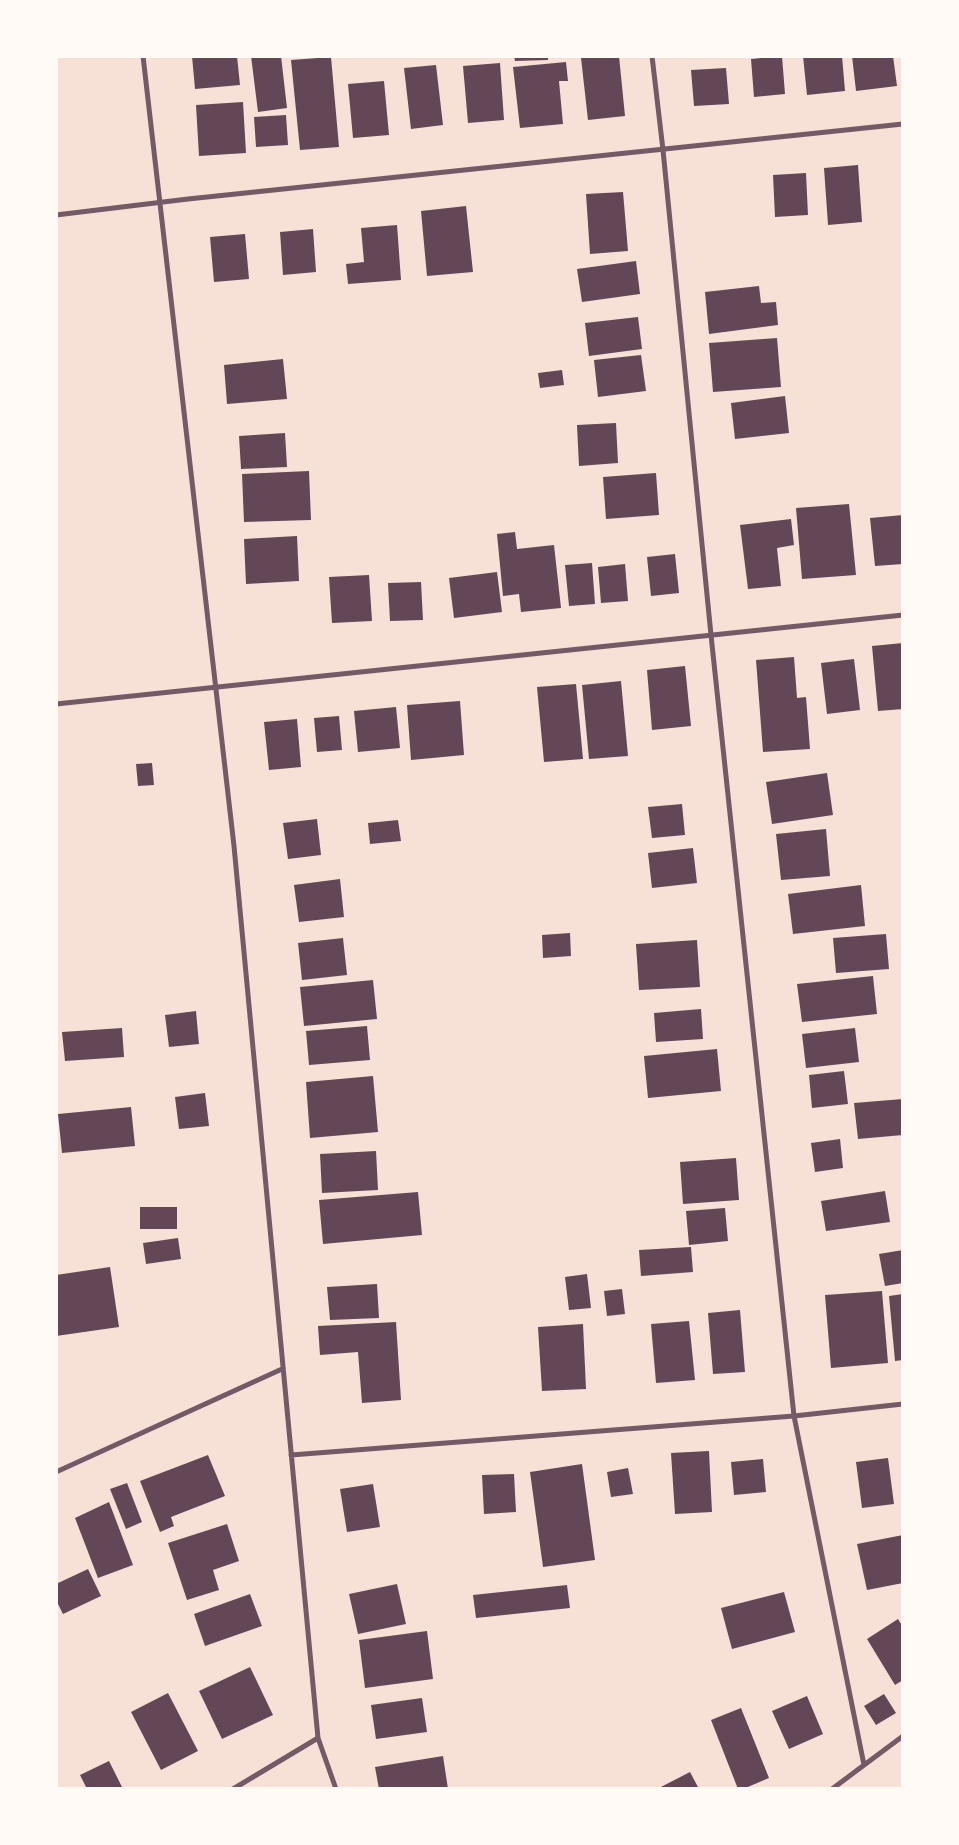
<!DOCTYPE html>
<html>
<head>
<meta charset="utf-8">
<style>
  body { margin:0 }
  #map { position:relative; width:959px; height:1845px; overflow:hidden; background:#f7e1d7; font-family:"Asap Condensed",sans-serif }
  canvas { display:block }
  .frame { position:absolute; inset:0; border:58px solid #fffaf5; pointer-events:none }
</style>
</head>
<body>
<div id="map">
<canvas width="959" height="1845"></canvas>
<div class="frame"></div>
</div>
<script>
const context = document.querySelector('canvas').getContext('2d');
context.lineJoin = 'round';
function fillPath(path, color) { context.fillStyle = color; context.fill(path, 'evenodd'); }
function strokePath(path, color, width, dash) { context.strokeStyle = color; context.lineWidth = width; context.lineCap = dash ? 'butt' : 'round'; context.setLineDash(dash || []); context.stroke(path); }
fillPath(new Path2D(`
  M 192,56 L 237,56 L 240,85 L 195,89 Z
  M 251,56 L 281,56 L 287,108 L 258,112 Z
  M 514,56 L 548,56 L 548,60 L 515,61 Z
  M 603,56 L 619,56 L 625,116 L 588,120 L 581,58 Z
  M 782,56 L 785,94 L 754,97 L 751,59 Z
  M 803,56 L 842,56 L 845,91 L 807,95 Z
  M 852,56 L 893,56 L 897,86 L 856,91 Z
  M 331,57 L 339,147 L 300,150 L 291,60 Z
  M 566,62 L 568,81 L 559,81 L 563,124 L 520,128 L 513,67 Z
  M 500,63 L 504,120 L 468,123 L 463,66 Z
  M 436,65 L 443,125 L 411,129 L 404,68 Z
  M 726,68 L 729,104 L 694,106 L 691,70 Z
  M 384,81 L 389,135 L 353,138 L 348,84 Z
  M 243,102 L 246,153 L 199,156 L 196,105 Z
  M 286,115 L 288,145 L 256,147 L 254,117 Z
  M 858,165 L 862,222 L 828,225 L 824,168 Z
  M 806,173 L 808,215 L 775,217 L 773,175 Z
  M 623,192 L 628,251 L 590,254 L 586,194 Z
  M 466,206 L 473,272 L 427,276 L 421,211 Z
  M 397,225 L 401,280 L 348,284 L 346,264 L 364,262 L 361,228 Z
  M 313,229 L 316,272 L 283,275 L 280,232 Z
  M 245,234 L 249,279 L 214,282 L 210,237 Z
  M 636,261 L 640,294 L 582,302 L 577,269 Z
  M 759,286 L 761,303 L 776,302 L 778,325 L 709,334 L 705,292 Z
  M 638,317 L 642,349 L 589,356 L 585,323 Z
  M 777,338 L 781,387 L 713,392 L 709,343 Z
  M 641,355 L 646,391 L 598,397 L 594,360 Z
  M 283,359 L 287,399 L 227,404 L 224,365 Z
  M 562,370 L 564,385 L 540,388 L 538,373 Z
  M 785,396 L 789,433 L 735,439 L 731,403 Z
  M 616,423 L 618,463 L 579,466 L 577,425 Z
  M 285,433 L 287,467 L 241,469 L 239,436 Z
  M 309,471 L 311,520 L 244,522 L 242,474 Z
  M 656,473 L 659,515 L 606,519 L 603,477 Z
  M 849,504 L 856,575 L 802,579 L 796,508 Z
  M 903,515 L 903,564 L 875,566 L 870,518 Z
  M 791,519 L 794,545 L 777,548 L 781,586 L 748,589 L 740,525 Z
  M 515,532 L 517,549 L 554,545 L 561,608 L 521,612 L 519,594 L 503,596 L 497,534 Z
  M 297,536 L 299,581 L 246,584 L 244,539 Z
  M 675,554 L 679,593 L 651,596 L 647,557 Z
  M 592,563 L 595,604 L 569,606 L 565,565 Z
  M 625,564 L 628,601 L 601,603 L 598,567 Z
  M 497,572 L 502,612 L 454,618 L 449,578 Z
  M 369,575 L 372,621 L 332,623 L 329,577 Z
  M 421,582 L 423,620 L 390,621 L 388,583 Z
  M 903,643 L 903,709 L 878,711 L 872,646 Z
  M 794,657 L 797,698 L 806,697 L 810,749 L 763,752 L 756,660 Z
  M 854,659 L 860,710 L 827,714 L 821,663 Z
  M 685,666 L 691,726 L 652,730 L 647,670 Z
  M 621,681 L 628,756 L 589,759 L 582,685 Z
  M 576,684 L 583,759 L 544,762 L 537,687 Z
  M 460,701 L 464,755 L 411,760 L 407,705 Z
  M 396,707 L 400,748 L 358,752 L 354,711 Z
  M 339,716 L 342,750 L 317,752 L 314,718 Z
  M 297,719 L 301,767 L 269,770 L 264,722 Z
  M 152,763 L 154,785 L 138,786 L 136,764 Z
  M 827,773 L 833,815 L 772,824 L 766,782 Z
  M 682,804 L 685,835 L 652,838 L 648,807 Z
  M 317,819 L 321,855 L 288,859 L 283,823 Z
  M 398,820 L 401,841 L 370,844 L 368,823 Z
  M 826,829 L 830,876 L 781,880 L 776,834 Z
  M 693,848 L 697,883 L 652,888 L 648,853 Z
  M 340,879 L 344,917 L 299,922 L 294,885 Z
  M 861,885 L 865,926 L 793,934 L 788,894 Z
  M 570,933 L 571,956 L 543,958 L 542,935 Z
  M 886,934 L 889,969 L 836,973 L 833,938 Z
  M 343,938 L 347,975 L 302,980 L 298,943 Z
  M 697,940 L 700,987 L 639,990 L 636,944 Z
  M 873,976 L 877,1014 L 802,1022 L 797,984 Z
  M 373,980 L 377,1019 L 304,1026 L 300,987 Z
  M 701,1009 L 703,1039 L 656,1042 L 654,1013 Z
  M 196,1011 L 199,1044 L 169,1047 L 165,1015 Z
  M 367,1026 L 370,1060 L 309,1065 L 306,1031 Z
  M 122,1028 L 124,1057 L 65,1061 L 62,1032 Z
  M 855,1028 L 859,1062 L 806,1068 L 802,1034 Z
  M 717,1049 L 721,1091 L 648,1098 L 644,1056 Z
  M 844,1071 L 848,1104 L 812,1108 L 809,1075 Z
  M 373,1076 L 378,1132 L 310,1138 L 306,1082 Z
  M 205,1093 L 209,1126 L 179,1129 L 175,1097 Z
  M 903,1099 L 903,1135 L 858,1139 L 854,1103 Z
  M 131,1107 L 135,1146 L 62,1153 L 58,1114 Z
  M 840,1139 L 843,1168 L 815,1172 L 811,1143 Z
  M 376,1151 L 378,1190 L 322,1193 L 320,1154 Z
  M 736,1158 L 739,1200 L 683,1204 L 680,1162 Z
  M 885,1191 L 890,1222 L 826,1231 L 821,1201 Z
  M 418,1192 L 422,1235 L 323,1244 L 319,1200 Z
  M 140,1207 L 177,1207 L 177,1229 L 140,1229 Z
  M 725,1208 L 728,1241 L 689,1245 L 686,1211 Z
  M 178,1238 L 181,1259 L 146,1264 L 143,1243 Z
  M 691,1247 L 693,1272 L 641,1276 L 639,1250 Z
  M 903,1250 L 903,1283 L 885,1286 L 879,1254 Z
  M 110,1267 L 119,1327 L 56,1336 L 56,1275 Z
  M 587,1274 L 591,1308 L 569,1310 L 565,1277 Z
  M 377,1284 L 379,1318 L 330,1320 L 327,1287 Z
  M 622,1289 L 625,1314 L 607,1316 L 604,1291 Z
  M 882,1291 L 888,1363 L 831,1368 L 825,1295 Z
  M 903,1294 L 903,1360 L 895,1361 L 889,1296 Z
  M 740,1310 L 745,1372 L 713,1374 L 708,1313 Z
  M 689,1321 L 695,1380 L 656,1383 L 651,1324 Z
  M 396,1322 L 401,1400 L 362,1403 L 358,1352 L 320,1355 L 318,1326 Z
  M 583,1324 L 586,1389 L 542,1391 L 538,1327 Z
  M 709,1451 L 712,1512 L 675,1514 L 671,1453 Z
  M 208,1455 L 225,1496 L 171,1517 L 174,1526 L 160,1532 L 140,1481 Z
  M 888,1458 L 894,1504 L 862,1508 L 856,1462 Z
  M 763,1459 L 766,1492 L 734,1495 L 731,1462 Z
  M 582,1464 L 595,1560 L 543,1567 L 530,1472 Z
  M 628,1468 L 633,1494 L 611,1497 L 607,1472 Z
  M 514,1474 L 516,1512 L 484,1514 L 482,1475 Z
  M 127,1483 L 142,1522 L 126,1529 L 110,1489 Z
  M 373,1484 L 380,1527 L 347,1532 L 340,1489 Z
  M 109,1502 L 133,1565 L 98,1578 L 75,1518 Z
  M 227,1524 L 239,1561 L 213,1570 L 219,1590 L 187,1600 L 168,1543 Z
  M 903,1535 L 903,1583 L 867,1590 L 857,1544 Z
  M 88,1569 L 101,1596 L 63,1614 L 56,1600 L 56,1584 Z
  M 397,1584 L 406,1624 L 358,1634 L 349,1594 Z
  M 567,1585 L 570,1608 L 476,1618 L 473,1595 Z
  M 784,1592 L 795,1632 L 732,1649 L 721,1608 Z
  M 250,1594 L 262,1626 L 205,1646 L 194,1614 Z
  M 898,1619 L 903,1627 L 903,1680 L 895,1685 L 867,1639 Z
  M 427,1631 L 433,1679 L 365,1688 L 359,1640 Z
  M 250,1667 L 273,1715 L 222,1739 L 199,1691 Z
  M 168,1693 L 198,1751 L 161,1770 L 131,1712 Z
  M 884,1694 L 896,1713 L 876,1725 L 864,1706 Z
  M 807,1696 L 823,1734 L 789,1749 L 772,1711 Z
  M 422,1698 L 427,1732 L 376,1739 L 371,1705 Z
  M 741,1708 L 769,1778 L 743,1789 L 738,1789 L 711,1720 Z
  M 443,1756 L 448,1789 L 379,1789 L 375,1767 Z
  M 109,1761 L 123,1789 L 87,1789 L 80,1775 Z
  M 690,1772 L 699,1789 L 657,1789 Z`), '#644757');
strokePath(new Path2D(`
  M 143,56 L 234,846 L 318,1738 L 336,1789
  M 652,56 L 663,150 L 711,635 L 794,1416 L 864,1765
  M 56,215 L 188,199 L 903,124
  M 56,704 L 903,615
  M 291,1455 L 794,1416 L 903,1404
  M 56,1472 L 282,1369
  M 233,1789 L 318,1738
  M 832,1789 L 903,1736`), '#755966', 5);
</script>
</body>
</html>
